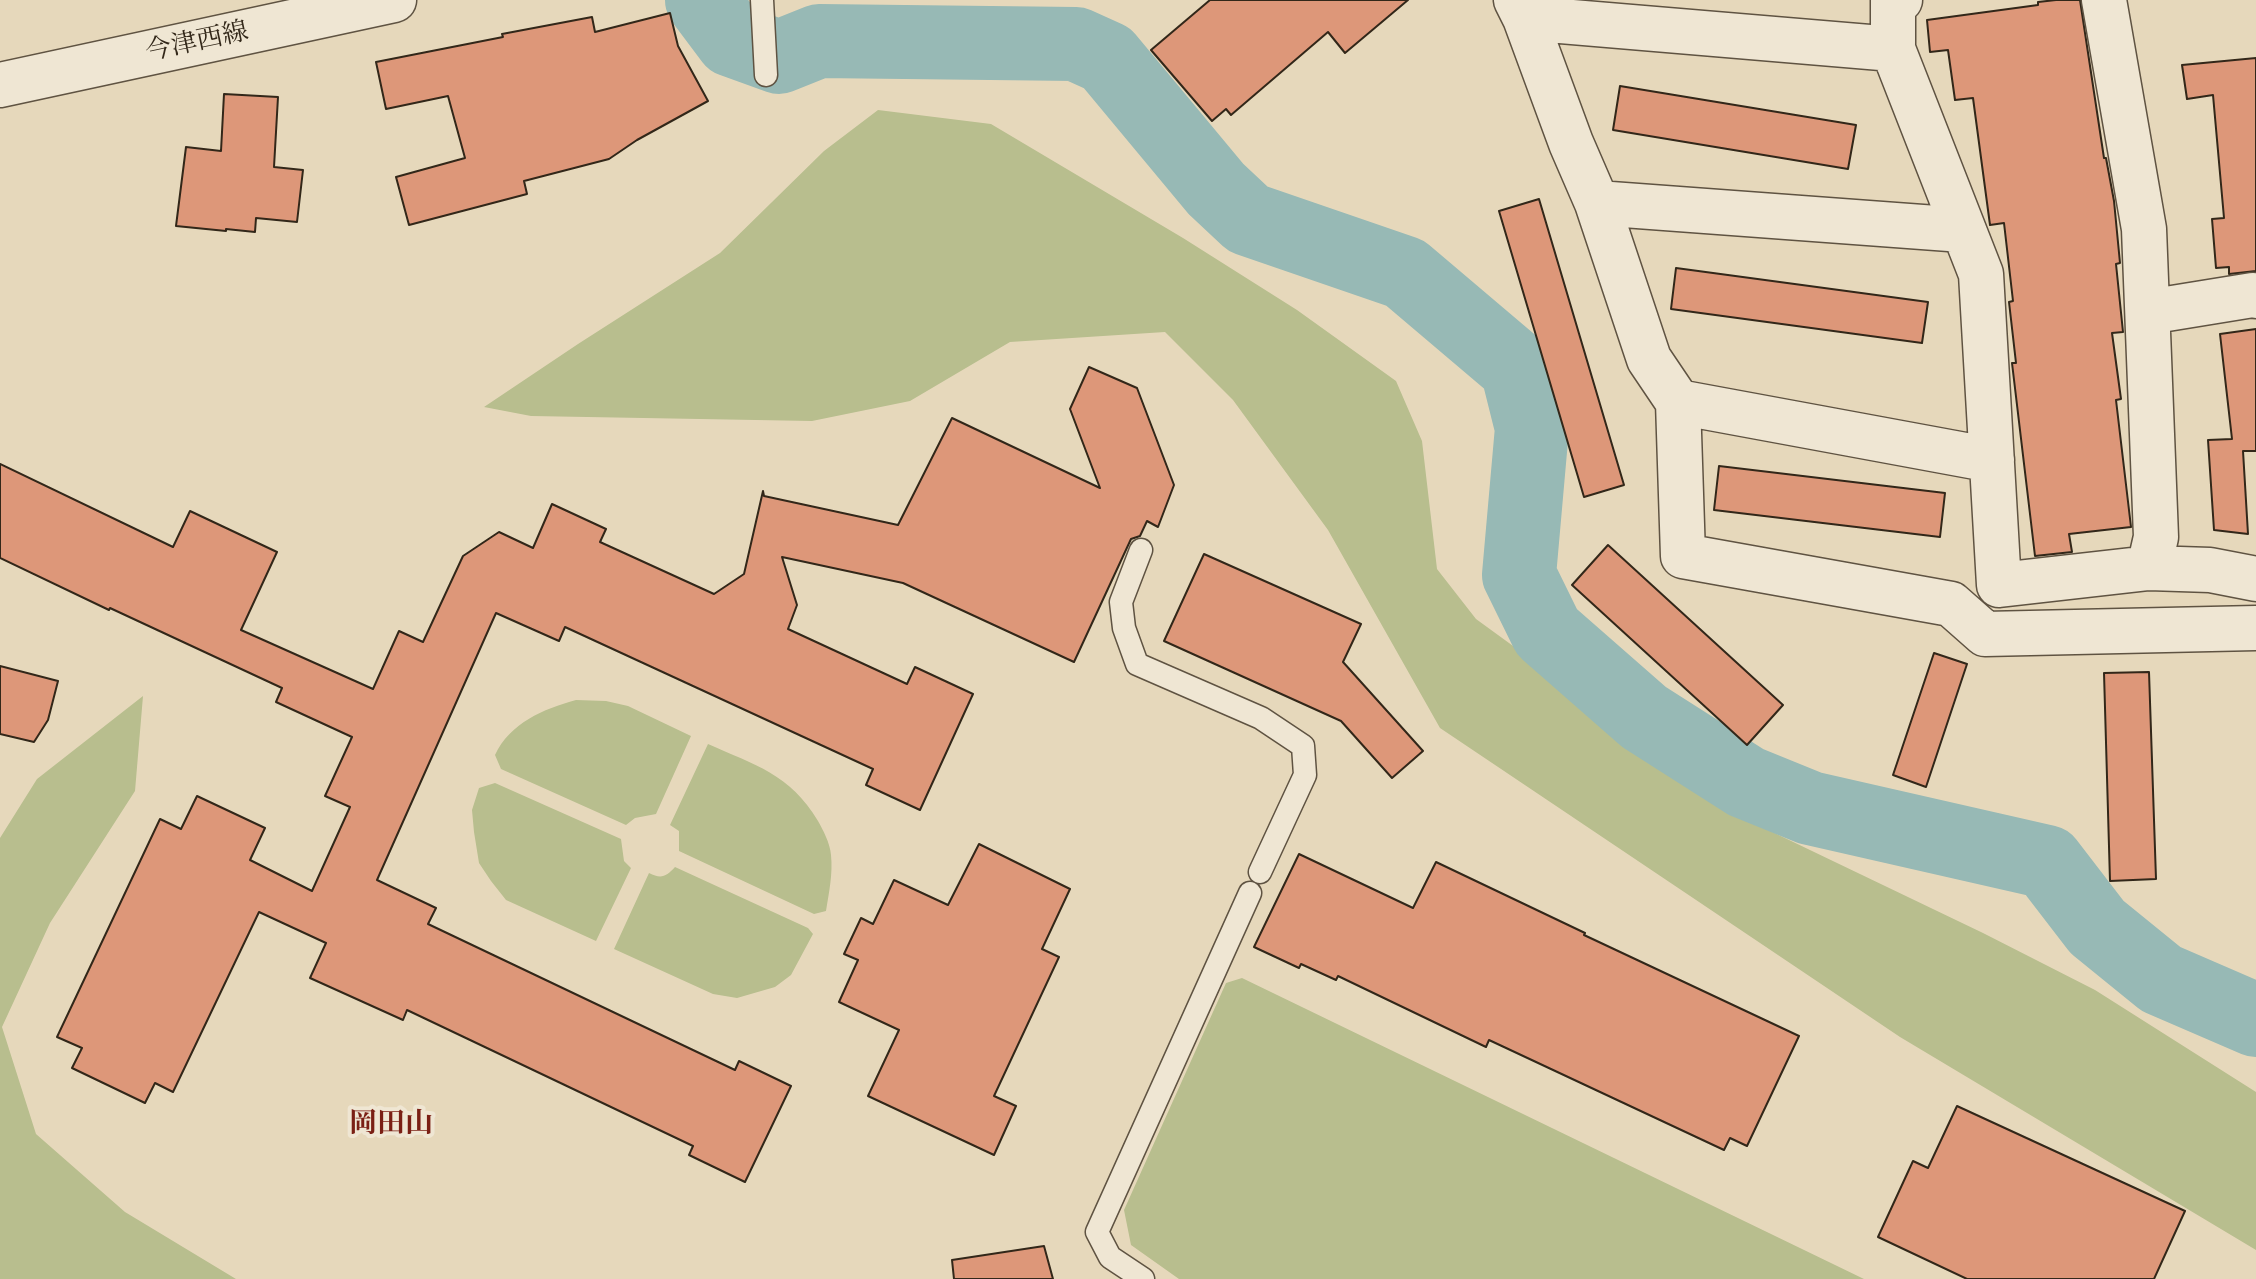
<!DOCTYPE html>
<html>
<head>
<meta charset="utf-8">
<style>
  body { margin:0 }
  canvas { display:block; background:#e6d8bb }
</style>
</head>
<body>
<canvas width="2256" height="1279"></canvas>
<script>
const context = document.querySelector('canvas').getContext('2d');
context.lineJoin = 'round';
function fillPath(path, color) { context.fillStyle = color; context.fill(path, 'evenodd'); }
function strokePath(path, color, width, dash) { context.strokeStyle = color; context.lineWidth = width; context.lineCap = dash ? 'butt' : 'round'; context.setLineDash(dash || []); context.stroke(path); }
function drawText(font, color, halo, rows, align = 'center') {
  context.font = font + ' "EB Garamond","Noto Serif JP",serif'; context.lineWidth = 8; context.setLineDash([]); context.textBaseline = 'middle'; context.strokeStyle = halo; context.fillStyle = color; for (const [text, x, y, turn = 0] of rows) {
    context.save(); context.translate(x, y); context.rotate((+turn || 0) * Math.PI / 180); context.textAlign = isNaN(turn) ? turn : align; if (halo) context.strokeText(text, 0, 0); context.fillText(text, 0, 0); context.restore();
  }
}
fillPath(new Path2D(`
  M 878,110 L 991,124 L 1183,238 L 1297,310 L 1396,381 L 1422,441 L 1437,569 L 1476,619 L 1762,827 L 1983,933 L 2095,990 L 2256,1092 L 2256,1250 L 1900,1037 L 1440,728 L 1328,530 L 1233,400 L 1165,332 L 1010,342 L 910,401 L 812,421 L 531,416 L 484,407 L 578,344 L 720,253 L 824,151 Z
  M 143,696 L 135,791 L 50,923 L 2,1027 L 36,1134 L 125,1212 L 236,1279 L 0,1279 L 0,838 L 37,779 Z
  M 576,700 L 606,701 L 628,706 L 691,736 L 656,814 L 635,818 L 626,825 L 501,769 L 495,755 C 510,723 543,709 576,700 Z
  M 708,744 C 755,765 790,774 818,821 C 823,830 830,843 831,855 C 833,874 829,892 826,911 L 814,914 L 679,851 L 679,831 L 670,825 Z
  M 495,783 L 621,839 L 624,861 L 631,868 L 596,941 L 506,900 L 491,881 L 479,863 L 474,832 L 472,810 L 479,788 Z
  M 675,867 L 808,928 L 813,934 L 791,975 L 775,987 L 737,998 L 713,994 L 614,949 L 649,873 C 661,879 666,877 675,867 Z
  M 1242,978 L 1864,1279 L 1179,1279 L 1131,1245 L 1124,1210 L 1226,983 Z`), '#b8be8e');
strokePath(new Path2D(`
  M 702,0 L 732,40 L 779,57 L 819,41 L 1076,44 L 1107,58 L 1216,189 L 1248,219 L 1405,273 L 1517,368 L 1532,428 L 1519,575 L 1547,632 L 1644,717 L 1746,782 L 1810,808 L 2047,862 L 2097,927 L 2161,979 L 2256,1020`), '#97b9b5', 74);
const building = new Path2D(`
  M 1210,0 L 1408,0 L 1345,53 L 1328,32 L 1231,115 L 1226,109 L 1212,121 L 1151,50 Z
  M 2056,0 L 2080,0 L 2104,158 L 2106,158 L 2114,201 L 2120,263 L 2116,264 L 2123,332 L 2112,333 L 2121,399 L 2116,400 L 2131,527 L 2069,534 L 2072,552 L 2035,556 L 2012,363 L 2016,363 L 2009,302 L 2013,301 L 2004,223 L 1990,225 L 1973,98 L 1955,100 L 1948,50 L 1930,52 L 1927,20 L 2038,5 L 2038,2 Z
  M 670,13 L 678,46 L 708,101 L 637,140 L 609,159 L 524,181 L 527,194 L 409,225 L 396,177 L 465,158 L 448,96 L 386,109 L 376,62 L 503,37 L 502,34 L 592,17 L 595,32 Z
  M 2256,58 L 2256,271 L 2229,274 L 2229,267 L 2216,268 L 2212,219 L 2224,218 L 2213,95 L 2187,99 L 2182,65 Z
  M 1620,86 L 1856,125 L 1848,169 L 1613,130 Z
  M 224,94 L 278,97 L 274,167 L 303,170 L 297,222 L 256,218 L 255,232 L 226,229 L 226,231 L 176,226 L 186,147 L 221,151 Z
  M 1539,199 L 1624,485 L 1584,497 L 1499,211 Z
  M 1676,268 L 1928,302 L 1922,343 L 1671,309 Z
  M 2256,329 L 2256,451 L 2243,451 L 2248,534 L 2214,530 L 2208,440 L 2232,439 L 2220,334 Z
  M 1089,367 L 1137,388 L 1174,485 L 1158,527 L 1147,521 L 1140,536 L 1131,539 L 1074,662 L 903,583 L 782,557 L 797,605 L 788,629 L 907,684 L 915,667 L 973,694 L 920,810 L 866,785 L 873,769 L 565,627 L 559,641 L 496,613 L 377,880 L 436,908 L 428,924 L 735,1070 L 739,1061 L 791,1086 L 745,1182 L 689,1155 L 693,1146 L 407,1010 L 403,1020 L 310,978 L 326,943 L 259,912 L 173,1092 L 155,1083 L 145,1103 L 72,1068 L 82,1048 L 57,1037 L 160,819 L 181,829 L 197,796 L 265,828 L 250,860 L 312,891 L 350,807 L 325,796 L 352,737 L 276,702 L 282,688 L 110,608 L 109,610 L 0,558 L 0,464 L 173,547 L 190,511 L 277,552 L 241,630 L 373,689 L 399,631 L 423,642 L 463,556 L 499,532 L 533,548 L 552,504 L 606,529 L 600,542 L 714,594 L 744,574 L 763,491 L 764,496 L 898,525 L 952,418 L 1100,488 L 1070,409 Z
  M 1719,466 L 1945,493 L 1940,537 L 1714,510 Z
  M 1608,545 L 1783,705 L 1747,745 L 1572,585 Z
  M 1204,554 L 1361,624 L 1343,662 L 1423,751 L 1392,778 L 1341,721 L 1164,641 Z
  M 1934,653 L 1967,664 L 1926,787 L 1893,775 Z
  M 0,666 L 58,681 L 48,720 L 34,742 L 0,734 Z
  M 2149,672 L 2156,879 L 2110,881 L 2104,673 Z
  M 979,844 L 1070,889 L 1042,949 L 1059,957 L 994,1096 L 1016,1106 L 994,1155 L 868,1096 L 899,1030 L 839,1002 L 858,960 L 844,954 L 861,918 L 873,924 L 894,880 L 948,905 Z
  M 1299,854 L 1413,908 L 1436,862 L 1585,933 L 1584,935 L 1799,1036 L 1747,1146 L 1730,1138 L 1724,1150 L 1489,1040 L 1486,1047 L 1338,976 L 1336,980 L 1301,964 L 1299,968 L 1254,947 Z
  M 1957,1106 L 2185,1211 L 2154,1279 L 1967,1279 L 1878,1237 L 1913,1161 L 1928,1168 Z
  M 1044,1246 L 1053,1279 L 954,1279 L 952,1260 Z`);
fillPath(building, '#dd9779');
strokePath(building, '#322719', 2);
const service = new Path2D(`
  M 762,0 L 766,75
  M 1141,550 L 1121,602 L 1124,628 L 1137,664 L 1261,718 L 1303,746 L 1305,775 L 1260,872
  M 1143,1279 L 1110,1257 L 1097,1232 L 1250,893`);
const minor = new Path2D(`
  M 1516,0 L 1525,18 L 1571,143 L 1597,203 L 1649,359 L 1678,402 L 1683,556 L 1951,604 L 1985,634 L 2256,628
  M 1900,0 L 1893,1 L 1893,49 L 1981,274 L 1999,585 L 2149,568 L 2156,537 L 2144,229 L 2104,0
  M 1525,18 L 1893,49
  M 1597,203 L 1963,230
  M 2148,312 L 2253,295 L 2256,296
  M 1678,402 L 1992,460
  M 2149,568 L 2210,570 L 2256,579`);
const tertiary = new Path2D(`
  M 0,85 L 394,0`);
strokePath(service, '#5f5342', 25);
strokePath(minor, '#5f5342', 47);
strokePath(tertiary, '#5f5342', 47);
strokePath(service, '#efe6d3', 22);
strokePath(minor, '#efe6d3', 44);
strokePath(tertiary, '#efe6d3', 44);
drawText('26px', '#322719', '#efe6d3', [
  ["今津西線",197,42,-12]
]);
drawText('bold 28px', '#7a1f14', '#efe6d3', [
  ["岡田山",391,1124]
]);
</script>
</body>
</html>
